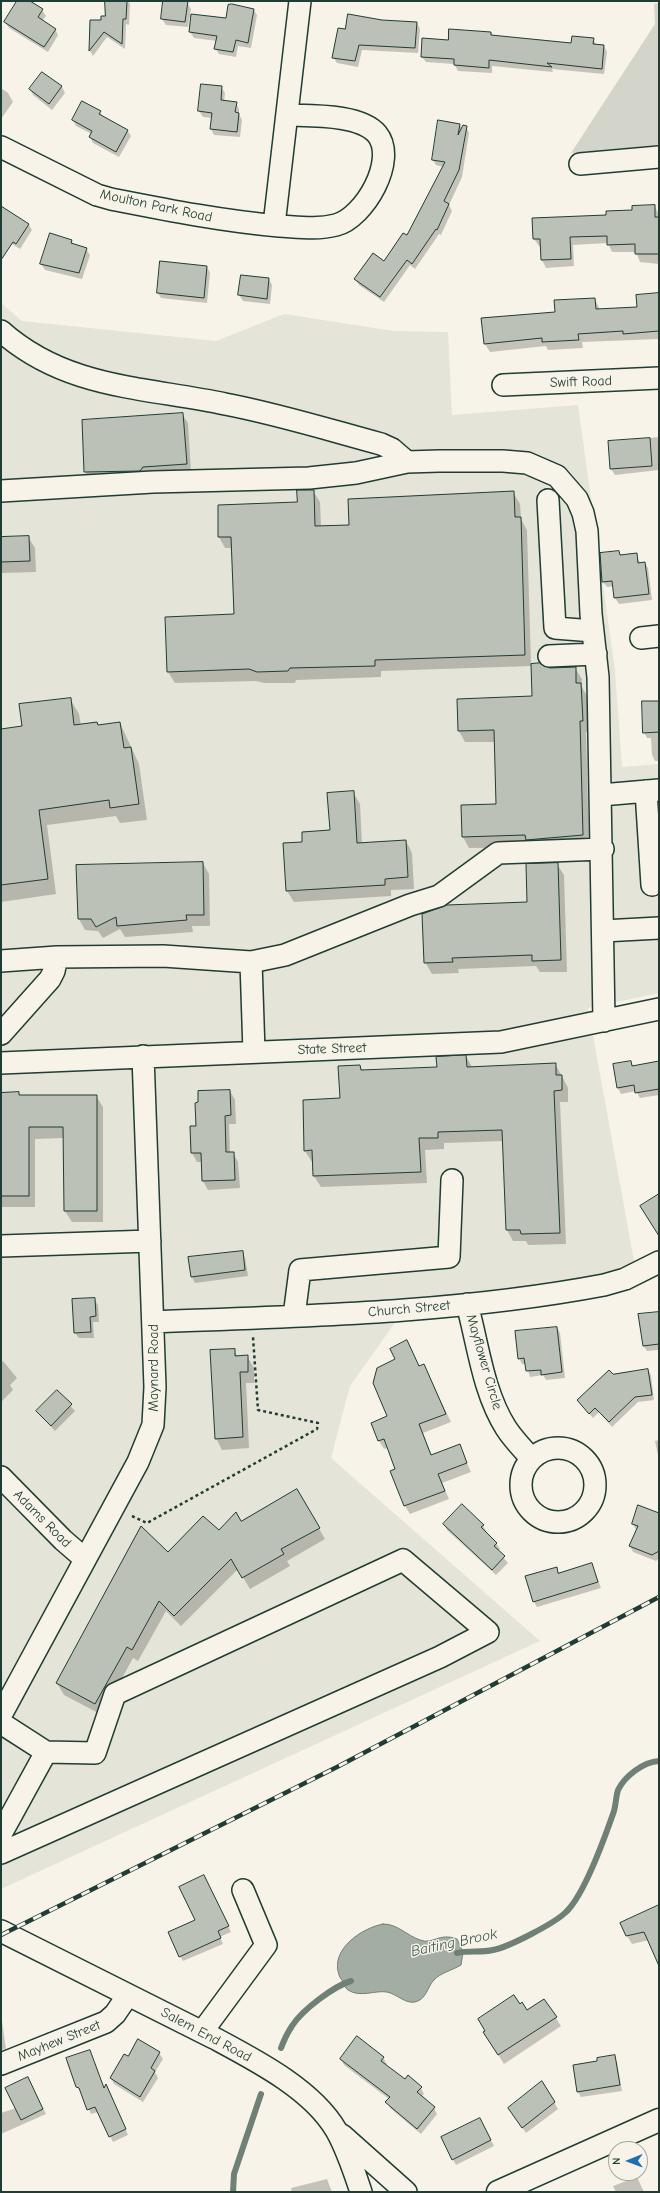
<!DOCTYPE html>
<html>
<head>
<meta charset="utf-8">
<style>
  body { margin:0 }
  #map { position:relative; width:660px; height:2193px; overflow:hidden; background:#f7f3e8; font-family:"Comic Neue",sans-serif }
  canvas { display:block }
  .frame { position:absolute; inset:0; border:2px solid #1f3d34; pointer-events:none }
  .north { position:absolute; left:608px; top:2141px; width:40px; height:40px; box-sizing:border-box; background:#f7f3e8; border:1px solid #a1aaa0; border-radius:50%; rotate:269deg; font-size:11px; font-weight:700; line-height:16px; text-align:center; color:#1f3d34 }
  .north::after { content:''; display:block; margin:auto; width:14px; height:18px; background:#1f6fb2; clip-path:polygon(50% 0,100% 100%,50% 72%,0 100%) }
</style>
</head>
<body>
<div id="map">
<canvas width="660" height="2193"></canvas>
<div class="frame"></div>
<div class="north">N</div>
</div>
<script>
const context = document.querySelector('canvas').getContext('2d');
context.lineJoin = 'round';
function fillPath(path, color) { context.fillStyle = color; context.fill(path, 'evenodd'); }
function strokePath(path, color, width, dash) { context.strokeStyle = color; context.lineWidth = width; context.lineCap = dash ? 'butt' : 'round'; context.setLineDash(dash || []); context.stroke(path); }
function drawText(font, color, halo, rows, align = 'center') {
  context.font = font + ' "Comic Neue",sans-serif'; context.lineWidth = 3; context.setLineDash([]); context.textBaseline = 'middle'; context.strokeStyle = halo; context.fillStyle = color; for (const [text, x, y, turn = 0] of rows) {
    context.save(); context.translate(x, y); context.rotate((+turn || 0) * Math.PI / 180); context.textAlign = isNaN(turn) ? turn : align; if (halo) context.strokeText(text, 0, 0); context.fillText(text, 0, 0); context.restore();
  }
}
fillPath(new Path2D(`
  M 1,303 L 22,321 L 216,341 L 284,314 L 394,331 L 448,332 L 452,415 L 578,405 L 615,671 L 622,767 L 659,764 L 659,993 L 588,1008 L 635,1266 L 585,1280 L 411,1300 L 350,1386 L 331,1458 L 540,1641 L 1,1889 Z`), '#e5e4d9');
fillPath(new Path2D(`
  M 659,3 L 659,145 L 571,153 L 655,24 L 654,4 Z`), '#d3d5ca');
const water = new Path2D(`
  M 383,1924 C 398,1924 406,1935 420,1940 C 433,1945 439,1932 457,1939 L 463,1952 L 461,1965 C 453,1970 440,1973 434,1980 C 427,1987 427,1999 415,2002 C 405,2004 397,1994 387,1992 C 375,1990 360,1998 348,1990 C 345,1988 345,1986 344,1983 C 342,1980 340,1978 339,1975 C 330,1949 362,1928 383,1924 Z`);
fillPath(water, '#a4ada3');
strokePath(water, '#6f8077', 1);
fillPath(new Path2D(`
  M 18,1 L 28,1 L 42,10 L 46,16 L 42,21 L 55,29 L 58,35 L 48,52 L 9,28 L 5,22 Z
  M 106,1 L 128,1 L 130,4 L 129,25 L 126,24 L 125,49 L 107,37 L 93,56 L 90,51 L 91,21 L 101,21 L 106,17 Z
  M 164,1 L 187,3 L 191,9 L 188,27 L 166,25 L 162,19 Z
  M 253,9 L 257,15 L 251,48 L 238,46 L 236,57 L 219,54 L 215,48 L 217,41 L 194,38 L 190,32 Z
  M 381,21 L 417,23 L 420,29 L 418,53 L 362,50 L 358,67 L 337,63 L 333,57 L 346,30 Z
  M 491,33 L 493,36 L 572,44 L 593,39 L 597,46 L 604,46 L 607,52 L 604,74 L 552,69 L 553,72 L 492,66 L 492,73 L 458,71 L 454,64 L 426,62 L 422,57 Z
  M 43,73 L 62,87 L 65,93 L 52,110 L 33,95 L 30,89 Z
  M 221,87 L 225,93 L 224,102 L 236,103 L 239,109 L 239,114 L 242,120 L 240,137 L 214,135 L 211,129 L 212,118 L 203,117 L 199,111 Z
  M 1,88 L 8,93 L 13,102 L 1,119 Z
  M 100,112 L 103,117 L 127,130 L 131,136 L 119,157 L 93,143 L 90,137 L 92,134 L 76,126 L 73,120 Z
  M 460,125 L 462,129 L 466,127 L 469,133 L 462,177 L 449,205 L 452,211 L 441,235 L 439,234 L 415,269 L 410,265 L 384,302 L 359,285 L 355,279 L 384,262 L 407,237 L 443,167 L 436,165 L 433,160 Z
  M 654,206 L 659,214 L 659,264 L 640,262 L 636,252 L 612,252 L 608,243 L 573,245 L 574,266 L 546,268 L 542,260 L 541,246 L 539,246 L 534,239 L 607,216 Z
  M 1,207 L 29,225 L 32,230 L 20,249 L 1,237 Z
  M 71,240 L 74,245 L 86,249 L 90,255 L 82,279 L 45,270 L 41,264 Z
  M 207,267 L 210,273 L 207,303 L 161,298 L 158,293 Z
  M 269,279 L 272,285 L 270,304 L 243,301 L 239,295 Z
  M 659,294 L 659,339 L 582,342 L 583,348 L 548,350 L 546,346 L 490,352 L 485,344 L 556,313 L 595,299 L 600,310 L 638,308 Z
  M 182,414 L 188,423 L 191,472 L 90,480 L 85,472 Z
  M 659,437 L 659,470 L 615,475 L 611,469 L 609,442 Z
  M 313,491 L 320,502 L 321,527 L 350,526 L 513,492 L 520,504 L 521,519 L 527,530 L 531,665 L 540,664 L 549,669 L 575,668 L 582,679 L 582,687 L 587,696 L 589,732 L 586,732 L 589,847 L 469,848 L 463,837 L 462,806 L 497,805 L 495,742 L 465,742 L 459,731 L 458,700 L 533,697 L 532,666 L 381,671 L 381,677 L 296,680 L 295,683 L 264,683 L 256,681 L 175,683 L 168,672 L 166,618 L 235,615 L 232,548 L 225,548 L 219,537 L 298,503 Z
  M 28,537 L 35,548 L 36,572 L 1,573 L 1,538 Z
  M 619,552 L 621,555 L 636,554 L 640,563 L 645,563 L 648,568 L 652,600 L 619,604 L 615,598 L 614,586 L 607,587 L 603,582 Z
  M 70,699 L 79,714 L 81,725 L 97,723 L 99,726 L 120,723 L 139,764 L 147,820 L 120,823 L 116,816 L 47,825 L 56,894 L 1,902 L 1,730 L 23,727 Z
  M 659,701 L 659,761 L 655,761 L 652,755 L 651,738 L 647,738 L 644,732 Z
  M 353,792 L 360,804 L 362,844 L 406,841 L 412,853 L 414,889 L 391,890 L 391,896 L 294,902 L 287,891 L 284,844 L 304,843 L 331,831 Z
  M 203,863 L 209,874 L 210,926 L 192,926 L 193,932 L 125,937 L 120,929 L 103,938 L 98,931 L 85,930 L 79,919 Z
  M 557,864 L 564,875 L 567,972 L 540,972 L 536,966 L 458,969 L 459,973 L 432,974 L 425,962 L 528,903 Z
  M 466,1056 L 472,1067 L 555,1064 L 562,1076 L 568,1088 L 568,1102 L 560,1102 L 566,1244 L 528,1245 L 526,1241 L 513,1241 L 507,1230 L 504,1141 L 444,1143 L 444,1149 L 425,1150 L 427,1183 L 321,1187 L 314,1176 L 314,1162 L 312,1162 L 305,1151 L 341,1099 L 360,1066 L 363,1071 L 438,1068 Z
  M 631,1062 L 634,1067 L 659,1062 L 659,1095 L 640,1098 L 636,1091 L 621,1094 L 618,1088 Z
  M 230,1091 L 235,1100 L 236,1124 L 229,1124 L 230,1153 L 233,1153 L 238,1162 L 240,1188 L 208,1190 L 203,1181 L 202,1162 L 197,1162 L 192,1153 L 199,1103 Z
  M 19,1093 L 20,1096 L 96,1096 L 103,1107 L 103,1222 L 72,1222 L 65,1211 L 64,1138 L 35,1139 L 35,1207 L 1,1207 L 1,1094 Z
  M 242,1252 L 245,1258 L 248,1276 L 195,1283 L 192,1277 Z
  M 94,1299 L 98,1305 L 99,1322 L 93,1322 L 94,1338 L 79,1338 L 75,1333 Z
  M 659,1313 L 659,1350 L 647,1351 L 643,1345 Z
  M 557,1328 L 560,1333 L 565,1378 L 546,1380 L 543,1375 L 530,1377 L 526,1364 L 522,1364 L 519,1358 Z
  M 234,1350 L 238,1357 L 247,1356 L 254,1368 L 254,1383 L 246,1383 L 249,1448 L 222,1450 L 216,1438 Z
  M 3,1361 L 17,1378 L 10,1385 L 13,1390 L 1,1402 L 1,1363 Z
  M 424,1365 L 451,1422 L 423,1433 L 432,1456 L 459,1445 L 471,1472 L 442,1483 L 449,1499 L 410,1514 L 405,1506 L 396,1470 L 388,1448 L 384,1449 L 379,1441 L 388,1417 L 419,1367 Z
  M 648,1370 L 651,1375 L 654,1400 L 638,1402 L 612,1427 L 599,1412 L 593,1418 L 578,1401 L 613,1375 Z
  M 57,1391 L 75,1411 L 55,1431 L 37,1411 Z
  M 659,1440 L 659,1460 L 655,1441 Z
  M 297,1491 L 325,1539 L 287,1561 L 290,1566 L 250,1589 L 238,1569 L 181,1626 L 166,1611 L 138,1661 L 133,1658 L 102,1715 L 64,1695 L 57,1683 L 168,1553 L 241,1522 Z
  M 659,1514 L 659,1558 L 656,1561 L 633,1552 L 630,1546 L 636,1530 L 633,1524 Z
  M 444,1524 L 483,1526 L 486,1531 L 485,1533 L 496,1543 L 500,1549 L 498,1551 L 508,1563 L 496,1575 L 447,1530 Z
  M 592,1564 L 601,1588 L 537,1607 L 534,1602 L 556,1568 L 559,1573 Z
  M 206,1881 L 231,1932 L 220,1937 L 223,1944 L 183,1961 L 180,1956 L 196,1921 Z
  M 659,1906 L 659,1958 L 649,1940 L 632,1944 L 627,1936 Z
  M 519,2005 L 527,2011 L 556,2018 L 561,2026 L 504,2064 L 484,2032 Z
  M 1,2014 L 6,2049 L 1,2050 Z
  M 90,2051 L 104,2089 L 109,2091 L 128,2135 L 113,2142 L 98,2112 L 91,2114 L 81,2092 L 77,2086 Z
  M 159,2053 L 163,2059 L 155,2072 L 158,2078 L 143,2102 L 114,2084 L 111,2078 L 128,2058 Z
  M 614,2056 L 617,2062 L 622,2091 L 581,2097 L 578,2092 L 598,2062 Z
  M 383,2058 L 387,2064 L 385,2065 L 405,2080 L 421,2088 L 424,2094 L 421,2097 L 434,2108 L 437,2114 L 421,2134 L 390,2108 L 387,2102 L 389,2099 L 344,2065 L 341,2059 Z
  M 542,2082 L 558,2109 L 526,2133 L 509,2109 Z
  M 30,2084 L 46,2114 L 1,2134 L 1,2113 L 16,2108 Z
  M 483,2125 L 494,2146 L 456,2165 L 453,2159 Z
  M 637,2177 L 644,2192 L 616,2192 L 613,2186 Z
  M 327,2179 L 332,2192 L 292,2192 L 291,2188 Z`), '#0003');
strokePath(new Path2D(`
  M 457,1953 C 469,1950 481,1953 493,1950 C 509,1947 555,1923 566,1912 C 585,1894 605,1837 614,1811 C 616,1804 616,1796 618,1790 C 625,1776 643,1762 659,1761
  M 281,2048 C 284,2040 288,2032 292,2026 C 302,2010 334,1986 351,1981
  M 233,2192 L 234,2174 L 261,2094`), '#6f8077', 6);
const building = new Path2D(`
  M 17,1 L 30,1 L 43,9 L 38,17 L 56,29 L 44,47 L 4,22 Z
  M 105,1 L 127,1 L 126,19 L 123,19 L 122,44 L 104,32 L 89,51 L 90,20 L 101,20 L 101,16 L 105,16 Z
  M 163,1 L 188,1 L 185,22 L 161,19 Z
  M 232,4 L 254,9 L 248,43 L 236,40 L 233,52 L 214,49 L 217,36 L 189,32 L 191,14 L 226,18 L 228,5 Z
  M 348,14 L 382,20 L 417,22 L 415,48 L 359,45 L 355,61 L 332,58 L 338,28 L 345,29 Z
  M 449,29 L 491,32 L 491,35 L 571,43 L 572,36 L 594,38 L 593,44 L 604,45 L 602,69 L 547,63 L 552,67 L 489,60 L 489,68 L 454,65 L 454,59 L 421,57 L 422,38 L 448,40 Z
  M 42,72 L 62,86 L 49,104 L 29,89 Z
  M 201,84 L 222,86 L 221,100 L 237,102 L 235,112 L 239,113 L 237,132 L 210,129 L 212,113 L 198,111 Z
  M 82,101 L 101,111 L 99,114 L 128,130 L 116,152 L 89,137 L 92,131 L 72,120 Z
  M 438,120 L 460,124 L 458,135 L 463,125 L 467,126 L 459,170 L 444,201 L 449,204 L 437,230 L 436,229 L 412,264 L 407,260 L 380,297 L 354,279 L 373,253 L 384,261 L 403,233 L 407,235 L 445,162 L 432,160 Z
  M 655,205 L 655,217 L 659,217 L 659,254 L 635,254 L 635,244 L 607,245 L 607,236 L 570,237 L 571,259 L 541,260 L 540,239 L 533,239 L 532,218 L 606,215 L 606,211 L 632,210 L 632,206 Z
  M 1,206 L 29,224 L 16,244 L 13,242 L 1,260 Z
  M 50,233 L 72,240 L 71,243 L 87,248 L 79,273 L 40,264 Z
  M 160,261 L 207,266 L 204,298 L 157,293 Z
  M 241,275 L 269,278 L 267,299 L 238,295 Z
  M 659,293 L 659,331 L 623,334 L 623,331 L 578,334 L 579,340 L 542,342 L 542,338 L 484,344 L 481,318 L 555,312 L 554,300 L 595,298 L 596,309 L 637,307 L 636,295 Z
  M 183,413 L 187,464 L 143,467 L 140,471 L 84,472 L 82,420 Z
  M 650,438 L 652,466 L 610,469 L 608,441 Z
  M 297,490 L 314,490 L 315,526 L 349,525 L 348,499 L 514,491 L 515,517 L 521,517 L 525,655 L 375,660 L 375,666 L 290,668 L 288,671 L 257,672 L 249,669 L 167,672 L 165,617 L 234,614 L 231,537 L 218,537 L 218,505 L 297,502 Z
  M 29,536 L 30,561 L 1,562 L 1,537 Z
  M 619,551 L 620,555 L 637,553 L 638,563 L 645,562 L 649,594 L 614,598 L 612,581 L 602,582 L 600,553 Z
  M 540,663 L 550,668 L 576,667 L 576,683 L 581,683 L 583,721 L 580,721 L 583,835 L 526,840 L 525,835 L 462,837 L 461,805 L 496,804 L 494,730 L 458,731 L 457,699 L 532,696 L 531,664 Z
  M 71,698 L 74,725 L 97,722 L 98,725 L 120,722 L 124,748 L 131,747 L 139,804 L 110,808 L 109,800 L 39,810 L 48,879 L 1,885 L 1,729 L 22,726 L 19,704 Z
  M 642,701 L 659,701 L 659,732 L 643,733 Z
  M 354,791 L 357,843 L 406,840 L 408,877 L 385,879 L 385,885 L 286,891 L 283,843 L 302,842 L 302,832 L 330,830 L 327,793 Z
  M 203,862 L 204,915 L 186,915 L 187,920 L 117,926 L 116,917 L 96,927 L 91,919 L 78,919 L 76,865 Z
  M 558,863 L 561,960 L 532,961 L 532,955 L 452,958 L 453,962 L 424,963 L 422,914 L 447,905 L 527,902 L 526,864 Z
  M 466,1055 L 467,1067 L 556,1063 L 556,1075 L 562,1075 L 562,1090 L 554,1091 L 560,1233 L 521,1234 L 520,1230 L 506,1230 L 502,1130 L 438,1132 L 438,1138 L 419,1138 L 421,1172 L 313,1176 L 312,1150 L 304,1151 L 303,1100 L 340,1098 L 338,1066 L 360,1065 L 361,1070 L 437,1067 L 436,1057 Z
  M 631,1061 L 632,1066 L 659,1061 L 659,1089 L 635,1093 L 634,1085 L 617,1088 L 613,1064 Z
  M 230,1090 L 231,1115 L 225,1116 L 226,1152 L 234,1152 L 235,1180 L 202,1181 L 201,1153 L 191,1153 L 190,1126 L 196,1126 L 195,1103 L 198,1102 L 198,1091 Z
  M 19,1092 L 19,1095 L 97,1095 L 97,1211 L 64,1211 L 63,1127 L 29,1127 L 29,1196 L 1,1196 L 1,1093 Z
  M 659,1194 L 659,1236 L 640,1206 Z
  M 243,1251 L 245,1270 L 191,1277 L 188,1257 Z
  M 95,1298 L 96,1316 L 90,1317 L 91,1332 L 74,1333 L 72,1299 Z
  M 659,1312 L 659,1344 L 643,1346 L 638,1314 Z
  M 557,1327 L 562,1372 L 541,1375 L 541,1370 L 526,1371 L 524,1358 L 518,1359 L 515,1331 Z
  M 407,1340 L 419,1366 L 424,1364 L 446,1414 L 419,1424 L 431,1455 L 460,1444 L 467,1463 L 438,1474 L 445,1491 L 404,1506 L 390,1471 L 395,1469 L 384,1439 L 378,1441 L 371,1423 L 387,1416 L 373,1383 L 377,1368 L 395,1359 L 390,1349 Z
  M 235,1349 L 235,1356 L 248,1355 L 248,1372 L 240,1372 L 243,1437 L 215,1439 L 210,1350 Z
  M 648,1369 L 652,1395 L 635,1397 L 609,1422 L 595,1408 L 589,1414 L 577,1400 L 609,1370 L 613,1374 Z
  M 57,1390 L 72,1404 L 51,1426 L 36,1411 Z
  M 297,1489 L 320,1528 L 281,1549 L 284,1554 L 242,1578 L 231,1559 L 174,1616 L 159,1601 L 132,1650 L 127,1647 L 95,1704 L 56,1683 L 141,1526 L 168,1552 L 203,1516 L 219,1530 L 236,1512 L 241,1521 Z
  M 462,1504 L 484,1525 L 481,1527 L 497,1543 L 494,1546 L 505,1556 L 492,1570 L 443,1524 Z
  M 638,1505 L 659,1513 L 659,1551 L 652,1555 L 629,1546 L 638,1526 L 632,1524 Z
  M 592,1563 L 598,1582 L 533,1602 L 525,1576 L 557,1567 L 558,1573 Z
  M 204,1875 L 229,1926 L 218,1931 L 221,1938 L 179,1957 L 168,1932 L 195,1920 L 179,1887 Z
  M 659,1905 L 659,1966 L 644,1932 L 626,1936 L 620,1923 Z
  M 514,1995 L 520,2004 L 522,2002 L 527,2010 L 544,1999 L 557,2017 L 498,2055 L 483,2032 L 485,2031 L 478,2019 Z
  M 357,2036 L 384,2057 L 381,2061 L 405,2079 L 408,2075 L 422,2087 L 417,2092 L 435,2107 L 417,2129 L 385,2102 L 390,2097 L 340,2059 Z
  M 138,2039 L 160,2052 L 151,2068 L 155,2071 L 140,2097 L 110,2078 L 124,2054 L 128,2056 Z
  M 90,2050 L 104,2088 L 106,2084 L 126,2129 L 109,2137 L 95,2107 L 87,2110 L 79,2088 L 76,2087 L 66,2058 Z
  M 615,2055 L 620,2085 L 577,2092 L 573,2065 L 597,2061 L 597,2058 Z
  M 28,2077 L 43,2109 L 21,2120 L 5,2088 Z
  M 542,2081 L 555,2102 L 522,2128 L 508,2108 Z
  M 480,2118 L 491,2140 L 452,2160 L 441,2137 Z`);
fillPath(building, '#bbc1b6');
strokePath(building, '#1f3d34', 1);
const minor = new Path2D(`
  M 1,147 L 97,195 L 111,199 C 167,210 222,221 279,226 C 298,227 317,230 336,225 C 364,218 398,160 377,134 C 360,114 311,116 287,115
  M 580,164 L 659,157
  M 274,225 L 300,1
  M 1,331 C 66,389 145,387 225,404 C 278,414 329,430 381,444 L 392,449 L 407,462
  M 503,385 L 659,378
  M 1,491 L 153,482 L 309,478 L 356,473 L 407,462 L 439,461 L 503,461 L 527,463 L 557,476 L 577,499 L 583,513 L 587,531 L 591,614 L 598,677 L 604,1021
  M 548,500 L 555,628 L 593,631
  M 641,638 L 659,636
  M 549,656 L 596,654
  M 646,791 L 652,885
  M 601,795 L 659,790
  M 603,931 L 659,928
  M 1,961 L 57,957 L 163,956 L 251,962
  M 1,1034 L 50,979 L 54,971 L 57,957
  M 254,1052 L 251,962 L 285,955 L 410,905 L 439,896 L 498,853 L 603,849
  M 1,1063 L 501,1042 L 659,1009
  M 1,1246 L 150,1241
  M 467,1304 C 478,1344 483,1392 506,1428 C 513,1439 522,1448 531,1458
  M 294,1316 L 300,1270 L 449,1257 L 452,1180
  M 154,1322 C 304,1316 456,1313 604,1285 L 625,1279 L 659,1262
  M521 1485a37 37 0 1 1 74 0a37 37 0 1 1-74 0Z
  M 1,1477 L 63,1540 L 85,1559
  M 1,1715 L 138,1462 L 153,1425 L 155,1387 L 143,1056
  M 1,1723 L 46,1752 L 95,1753 L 115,1694 L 403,1560 L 488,1632 L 440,1657 L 1,1853
  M 1,1834 L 46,1752
  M 1,1931 L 214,2038 C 255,2060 312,2089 336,2130 C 347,2149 354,2171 361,2192
  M 202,2032 L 266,1945 L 243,1890
  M 1,2064 L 106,2022 L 115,2014 L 128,1995
  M 342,2135 L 406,2192`);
const major = new Path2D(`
  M 498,2192 L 659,2120`);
strokePath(minor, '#1f3d34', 24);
strokePath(major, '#1f3d34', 25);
strokePath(new Path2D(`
  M 132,1516 L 147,1523 L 317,1429 L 318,1423 L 258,1410 L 253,1337`), '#1f3d34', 2.5, [3, 3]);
strokePath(minor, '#f7f3e8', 21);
strokePath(major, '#f7f3e8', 22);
const rail = new Path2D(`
  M 1,1935 L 337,1767 L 659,1597`);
strokePath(rail, '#1f3d34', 4.5);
strokePath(rail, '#f7f3e8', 3, [9]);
drawText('14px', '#1f3d34', '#f7f3e8', [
  ["Moulton Park Road",156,206,12],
  ["Swift Road",581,382,-2],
  ["State Street",332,1049,-2],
  ["Church Street",409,1309,-5],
  ["Mayflower Circle",484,1362,74],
  ["Maynard Road",154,1368,-90],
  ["Adams Road",42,1519,45],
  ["Salem End Road",206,2035,28],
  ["Mayhew Street",59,2041,-22]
]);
drawText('italic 15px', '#405950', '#f7f3e8', [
  ["Baiting Brook",454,1943,-12]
]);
</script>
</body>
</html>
